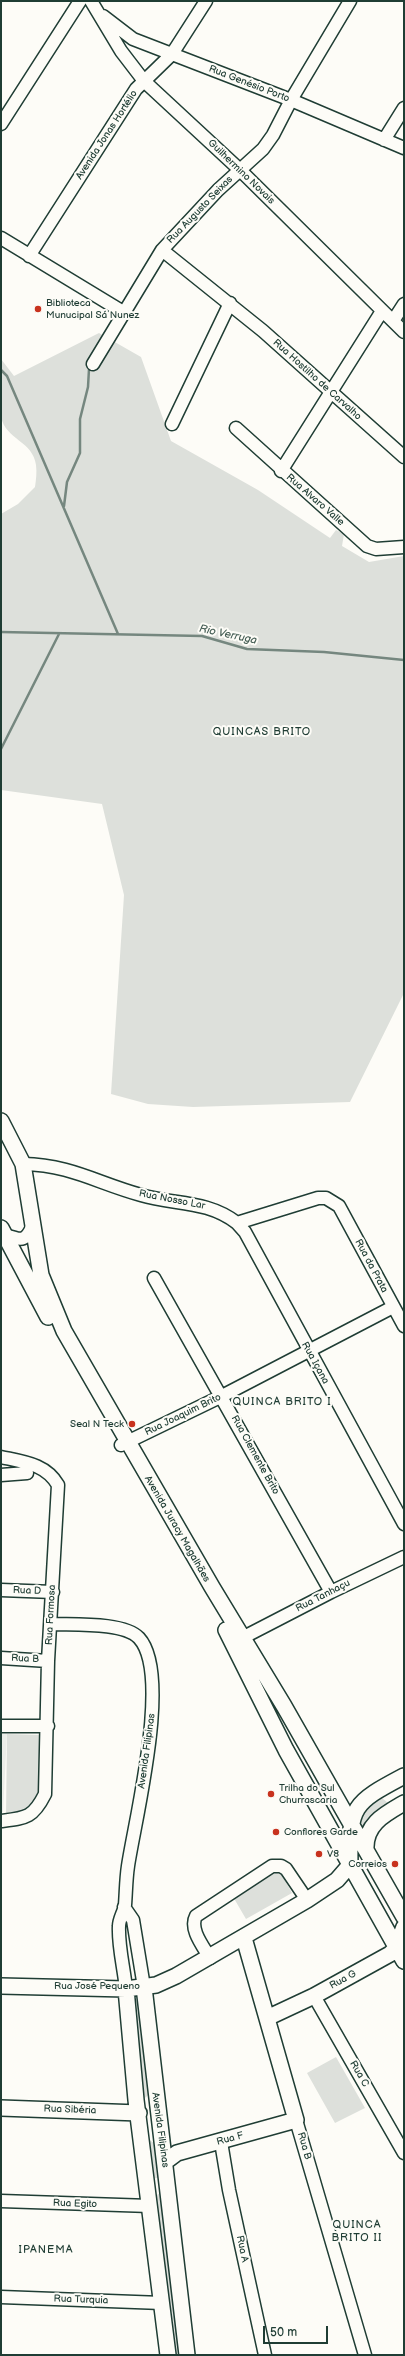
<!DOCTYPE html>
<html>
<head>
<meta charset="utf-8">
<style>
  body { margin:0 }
  #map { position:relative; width:405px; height:2356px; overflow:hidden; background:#fdfcf7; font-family:"Balsamiq Sans",sans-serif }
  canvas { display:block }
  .frame { position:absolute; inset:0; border:2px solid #1f3d34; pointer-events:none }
  .scale { position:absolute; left:263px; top:2326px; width:65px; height:18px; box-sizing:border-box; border:2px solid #1f3d34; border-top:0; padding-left:5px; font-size:12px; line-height:14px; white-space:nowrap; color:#1f3d34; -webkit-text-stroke:3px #fdfcf7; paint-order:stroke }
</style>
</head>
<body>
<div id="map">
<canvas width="405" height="2356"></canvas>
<div class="frame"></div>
<div class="scale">50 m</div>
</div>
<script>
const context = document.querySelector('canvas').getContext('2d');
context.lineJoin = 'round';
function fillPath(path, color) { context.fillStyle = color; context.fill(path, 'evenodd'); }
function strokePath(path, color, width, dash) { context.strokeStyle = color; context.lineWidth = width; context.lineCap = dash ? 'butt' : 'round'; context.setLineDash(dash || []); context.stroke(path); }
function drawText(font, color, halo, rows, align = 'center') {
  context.font = font + ' "Balsamiq Sans",sans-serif'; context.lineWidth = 4; context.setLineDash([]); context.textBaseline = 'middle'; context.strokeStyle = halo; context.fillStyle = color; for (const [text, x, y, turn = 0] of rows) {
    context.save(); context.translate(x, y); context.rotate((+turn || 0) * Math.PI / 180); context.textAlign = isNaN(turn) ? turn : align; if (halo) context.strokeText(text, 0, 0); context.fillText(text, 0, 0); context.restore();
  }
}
fillPath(new Path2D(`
  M 1,1734 L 7,1734 L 3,1812 L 1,1812 Z`), '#eceee9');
fillPath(new Path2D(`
  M 99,333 L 141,357 L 171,441 L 258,490 L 330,538 L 336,530 L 344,534 L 342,546 L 369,562 L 404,556 L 404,993 L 350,1102 L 193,1107 L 148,1104 L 111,1094 L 124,895 L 102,804 L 1,790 L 1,514 L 18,504 L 35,487 C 36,480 37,472 36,465 C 33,441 6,440 1,417 C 0,403 1,374 1,359 L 14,376 Z
  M 7,1734 L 41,1735 L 40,1792 L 27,1811 L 6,1816 Z
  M 381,1797 L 388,1803 C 375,1811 367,1820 362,1834 L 358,1828 L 363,1810 L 370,1798 Z
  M 278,1868 L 292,1893 L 246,1919 L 232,1895 Z
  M 135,1998 L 138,1999 L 151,2093 L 141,2101 L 132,2001 Z
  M 336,2057 L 365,2108 L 335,2123 L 307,2073 Z
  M 146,2138 L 159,2146 L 162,2177 L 151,2179 Z
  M 161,2193 L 184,2355 L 170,2355 L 152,2197 Z`), '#dde0db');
strokePath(new Path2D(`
  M 1,370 L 7,376 L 118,634
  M 64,506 L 67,482 L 80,453 L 80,419 L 88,387 L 89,369
  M 1,632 L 202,636 L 247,649 L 324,652 L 404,660
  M 1,749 L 59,634`), '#75877f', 2.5);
const minor = new Path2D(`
  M 91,1 L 121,51 L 144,81 L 240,170 L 404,332
  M 103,16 L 133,39 L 291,100 L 404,148
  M 1,124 L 80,1
  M 384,140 L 404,108
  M 1,238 L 123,312
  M 162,250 L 263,331 L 404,457
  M 29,256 L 136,89 L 172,54 L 206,1
  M 393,321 L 404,304
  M 93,364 L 162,250 L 218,190 L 263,149 L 273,135 L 291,100 L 350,1
  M 172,424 L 230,303
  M 236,428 L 367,546 L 376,549 L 404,547
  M 281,471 L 382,311
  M 23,1164 C 71,1165 97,1183 141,1195 C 175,1205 207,1200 237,1223 L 318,1198 L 326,1198 L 339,1206 L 404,1326
  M 237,1223 L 245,1232 L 404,1524
  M 1,1238 C 14,1231 22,1250 32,1227
  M 154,1278 L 331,1592
  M 121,1445 L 222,1396 L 393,1307
  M 1,1457 C 24,1462 46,1464 58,1485 L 48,1661 L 45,1794 C 33,1818 26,1818 1,1821
  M 1,1475 L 27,1473
  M 1,1590 L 53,1592
  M 52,1624 C 74,1625 124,1622 139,1638 C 172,1674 135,1819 128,1866 C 126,1879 126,1892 125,1905 C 124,1912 119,1919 119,1926 C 118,1946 124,1968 126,1989
  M 242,1638 L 331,1592 L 404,1557
  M 1,1658 L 48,1661
  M 1,1726 L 48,1726
  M 124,1907 L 133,1920 L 144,1987
  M 210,1958 C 203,1946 189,1929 196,1916 L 272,1866 L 281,1866 L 286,1869 L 307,1900
  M 314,1996 L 404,2153
  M 296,2120 L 365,2355
  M 221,2142 L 229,2190 L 265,2355
  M 1,2201 L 150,2206
  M 1,2297 L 162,2303`);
const major = new Path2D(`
  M 1,1121 L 23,1164 L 41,1275 L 64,1331 L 212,1587 L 284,1706 L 404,1917
  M 1,1228 L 48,1317
  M 226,1630 L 286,1750 L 404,1961
  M 366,1849 C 365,1824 385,1814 404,1803
  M 1,1986 L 126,1989 L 156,1985 L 176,1976 L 307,1900 L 337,1880 L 350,1865 C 349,1806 353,1803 404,1776
  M 144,1987 L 187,2355
  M 126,1989 L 136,2100 L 168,2355
  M 267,2018 L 314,1996 L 390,1954 L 396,1948 L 404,1927
  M 1,2108 L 139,2113
  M 165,2162 L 177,2153 L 296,2120 L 244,1938`);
strokePath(minor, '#1f3d34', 15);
strokePath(major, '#1f3d34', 18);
strokePath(minor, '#fdfcf7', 12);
strokePath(major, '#fdfcf7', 15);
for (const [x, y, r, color] of [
  [38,309,4,"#c8321e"],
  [132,1424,4,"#c8321e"],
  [271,1794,4,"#c8321e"],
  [276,1832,4,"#c8321e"],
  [319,1854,4,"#c8321e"],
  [395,1864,4,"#c8321e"]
]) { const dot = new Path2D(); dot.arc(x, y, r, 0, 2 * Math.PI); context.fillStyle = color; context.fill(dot); strokePath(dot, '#fdfcf7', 1.5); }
drawText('10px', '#1f3d34', '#fdfcf7', [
  ["Rua Genésio Porto",249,84,21],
  ["Avenida Jonas Hortélio",107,135,-57],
  ["Guilhermino Novais",241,172,44],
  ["Rua Augusto Seixas",200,210,-46],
  ["Rua Hostilho de Carvalho",317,380,42],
  ["Rua Alvaro Valle",315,500,41],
  ["Rua Nosso Lar",172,1200,11],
  ["Rua da Prata",371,1266,62],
  ["Rua Içana",315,1363,61],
  ["Rua Joaquim Brito",183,1415,-26],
  ["Rua Clemente Brito",255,1455,61],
  ["Avenida Juracy Magalhães",177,1529,60],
  ["Rua D",27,1591,2],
  ["Rua Tanhaçu",323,1596,-27],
  ["Rua Formosa",51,1615,-87],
  ["Rua B",25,1659,3],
  ["Avenida Filipinas",147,1751,-82],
  ["Rua G",343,1980,-29],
  ["Rua José Pequeno",97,1986],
  ["Rua C",359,2074,60],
  ["Rua Sibéria",70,2110,2],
  ["Avenida Filipinas",160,2130,82],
  ["Rua F",230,2139,-15],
  ["Rua B",304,2146,74],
  ["Rua Egito",75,2204,2],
  ["Rua A",242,2249,78],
  ["Rua Turquia",81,2300,2]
]);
drawText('10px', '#1f3d34', '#fdfcf7', [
  ["Biblioteca",46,303],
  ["Munucipal Sá Nunez",46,315],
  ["Seal N Teck",124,1424,"right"],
  ["Trilha do Sul",279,1788],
  ["Churrascaria",279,1800],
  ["Conflores Garde",284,1832],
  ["V8",327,1854],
  ["Correios",387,1864,"right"]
], 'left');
drawText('italic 11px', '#435c53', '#fdfcf7', [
  ["Rio Verruga",228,635,12]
]);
context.letterSpacing = '1px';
drawText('11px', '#1f3d34', '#fdfcf7', [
  ["QUINCAS BRITO",262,732],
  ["QUINCA BRITO I",282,1402],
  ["QUINCA",357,2225],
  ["BRITO II",357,2238],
  ["IPANEMA",46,2250]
]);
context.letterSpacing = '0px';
</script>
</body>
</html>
